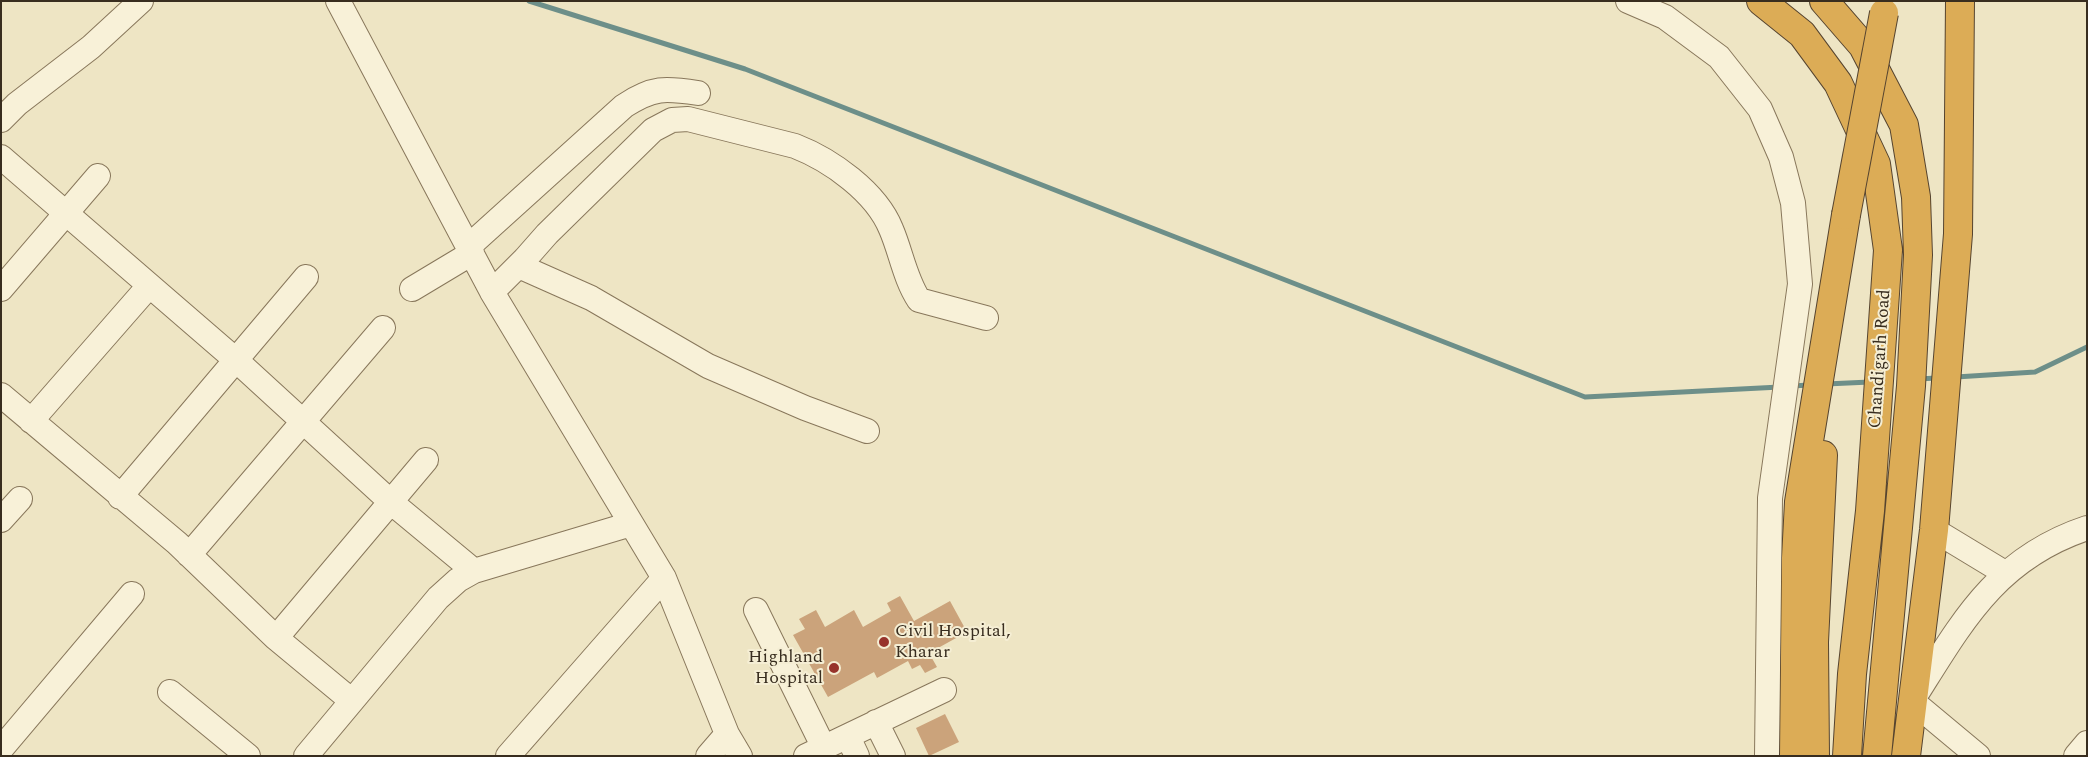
<!DOCTYPE html>
<html>
<head>
<meta charset="utf-8">
<style>
  body { margin:0 }
  #map { position:relative; width:2088px; height:757px; overflow:hidden; background:#eee5c4; font-family:Spectral,serif }
  canvas { display:block }
  .frame { position:absolute; inset:0; border:2px solid #382d1f; pointer-events:none }
</style>
</head>
<body>
<div id="map">
<canvas width="2088" height="757"></canvas>
<div class="frame"></div>
</div>
<script>
const context = document.querySelector('canvas').getContext('2d');
context.lineJoin = 'round';
function strokePath(path, color, width, dash) { context.strokeStyle = color; context.lineWidth = width; context.lineCap = dash ? 'butt' : 'round'; context.setLineDash(dash || []); context.stroke(path); }
function fillPath(path, color) { context.fillStyle = color; context.fill(path, 'evenodd'); }
function drawText(font, color, halo, rows, align = 'center') {
  context.font = font + ' Spectral,serif'; context.lineWidth = 4; context.setLineDash([]); context.textBaseline = 'middle'; context.strokeStyle = halo; context.fillStyle = color; for (const [text, x, y, turn = 0] of rows) {
    context.save(); context.translate(x, y); context.rotate((+turn || 0) * Math.PI / 180); context.textAlign = isNaN(turn) ? turn : align; if (halo) context.strokeText(text, 0, 0); context.fillText(text, 0, 0); context.restore();
  }
}
strokePath(new Path2D(`
  M 529,1 L 745,69 L 1585,397 L 1780,387
  M 1956,377 L 2035,372 L 2087,347
  M 1918,379 L 1937,378
  M 1826,384 L 1870,382
  M 1791,386 L 1810,385`), '#6d8f89', 5);
fillPath(new Path2D(`
  M 900,596 L 914,621 L 950,601 L 967,632 L 929,653 L 937,667 L 925,673 L 920,665 L 912,669 L 908,661 L 877,678 L 874,672 L 828,697 L 793,635 L 805,629 L 799,619 L 816,610 L 825,627 L 854,610 L 863,627 L 891,611 L 887,603 Z
  M 945,714 L 959,742 L 929,756 L 916,728 Z`), '#cba37b');
const minor = new Path2D(`
  M 338,1 L 492,292 L 664,578 L 727,734 L 740,756
  M 1628,1 L 1665,17 L 1719,57 L 1760,109 L 1781,157 L 1793,203 L 1800,284 L 1770,498 L 1767,756
  M 1,120 L 17,104 L 91,47 L 141,1
  M 1,157 L 237,361 L 392,503 L 474,571
  M 468,247 L 624,106 C 653,87 665,88 698,93
  M 519,266 L 591,298 L 708,366 L 805,408 L 867,431
  M 1,289 L 98,176
  M 412,289 L 472,253
  M 492,292 L 525,259 L 547,234 L 653,130 L 672,120 L 688,119 L 795,146 C 831,160 876,192 891,229 C 901,252 905,279 919,300 L 986,318
  M 1,395 L 177,543 L 276,638 L 352,701
  M 31,421 L 149,286
  M 120,497 L 306,277
  M 1,520 L 20,499
  M 1934,530 L 2005,573
  M 189,555 L 383,328
  M 756,610 L 824,748
  M 276,638 L 426,460
  M 170,692 L 248,756
  M 876,722 L 893,756
  M 848,737 L 857,756
  M 1,749 L 132,594
  M 306,756 L 438,598 L 458,580 L 474,571 L 631,524
  M 508,756 L 664,578
  M 708,756 L 727,734
  M 806,756 L 944,690
  M 1978,756 L 1912,701 C 1961,624 1994,559 2087,528
  M 2076,756 L 2087,743`);
const highway = new Path2D(`
  M 1761,1 L 1802,34 L 1838,83 L 1876,164 L 1888,250 L 1870,511 L 1852,674 L 1847,756
  M 1824,1 L 1863,46 L 1904,125 L 1916,197 L 1918,255 L 1911,386 L 1877,756
  M 1794,756 L 1796,558 L 1799,502 L 1846,215
  M 1815,756 L 1814,642 L 1823,455
  M 1906,756 L 1934,530 L 1958,234 L 1960,1`);
strokePath(minor, '#88775b', 26);
strokePath(highway, '#56442f', 30);
strokePath(minor, '#f8f1d8', 24);
strokePath(highway, '#dcac56', 28);
const highwayBridge = new Path2D(`
  M 1846,215 L 1884,13`);
strokePath(highwayBridge, '#56442f', 30, []);
strokePath(highwayBridge, '#dcac56', 28);
for (const [x, y, r, color] of [
  [884,642,6,"#97332b"],
  [834,668,6,"#97332b"]
]) { const dot = new Path2D(); dot.arc(x, y, r, 0, 2 * Math.PI); context.fillStyle = color; context.fill(dot); strokePath(dot, '#f5eed4', 2); }
drawText('18px', '#382d1f', '#f5eed4', [
  ["Chandigarh Road",1881,359,-86]
]);
drawText('18px', '#382d1f', '#f5eed4', [
  ["Civil Hospital,",895,632],
  ["Kharar",895,653],
  ["Highland",823,658,"right"],
  ["Hospital",823,679,"right"]
], 'left');
</script>
</body>
</html>
